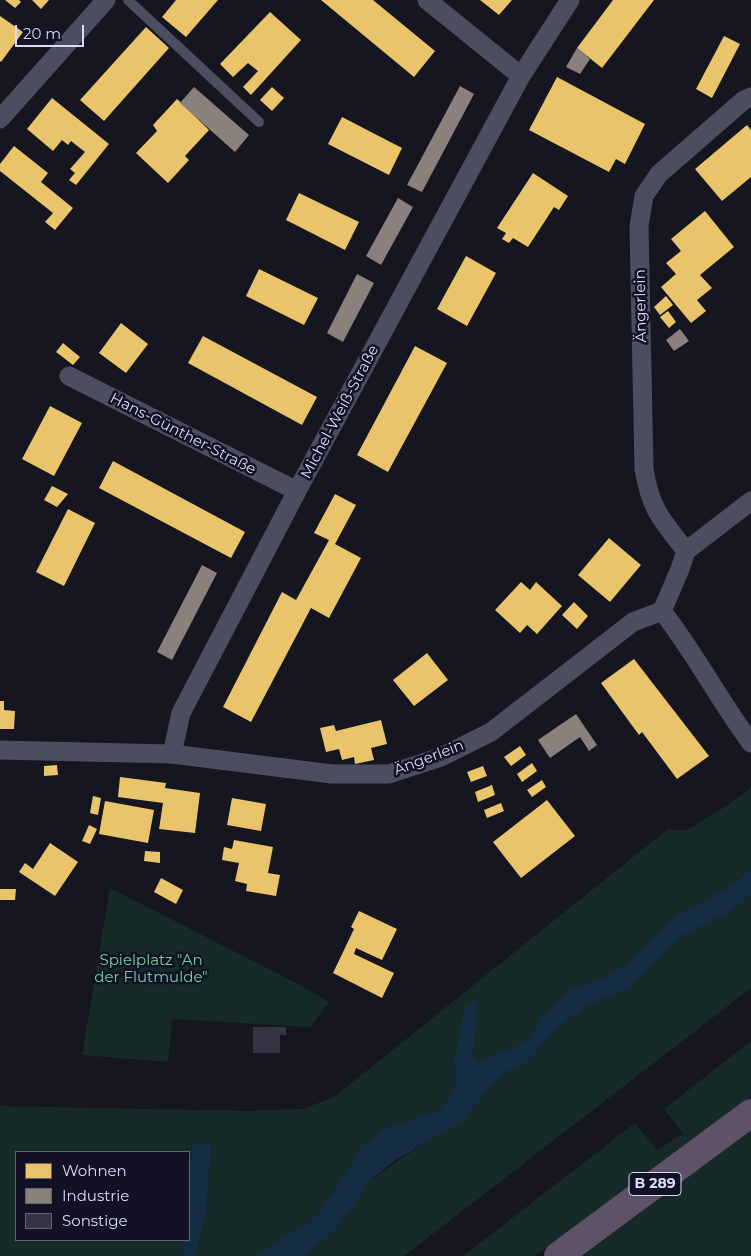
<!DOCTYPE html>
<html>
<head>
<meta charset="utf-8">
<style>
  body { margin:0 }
  #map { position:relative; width:751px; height:1256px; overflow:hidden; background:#161620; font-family:Montserrat,sans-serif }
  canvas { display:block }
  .legend { position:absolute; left:15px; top:1151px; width:175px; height:90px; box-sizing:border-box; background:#121224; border:1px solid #62627a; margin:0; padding:6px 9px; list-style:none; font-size:15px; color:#dadbfa }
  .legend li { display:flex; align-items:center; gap:10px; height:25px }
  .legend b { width:25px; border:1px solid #62627a }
  .scale { position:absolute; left:15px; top:25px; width:69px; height:22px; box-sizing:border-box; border:2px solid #dadbfa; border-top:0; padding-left:6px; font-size:15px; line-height:18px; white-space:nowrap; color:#dadbfa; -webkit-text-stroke:4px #121224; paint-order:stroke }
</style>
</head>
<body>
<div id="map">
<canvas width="751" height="1256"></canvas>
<ul class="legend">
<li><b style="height:14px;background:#e9c46a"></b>Wohnen</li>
<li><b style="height:14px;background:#8a817c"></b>Industrie</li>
<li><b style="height:14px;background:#343442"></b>Sonstige</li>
</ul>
<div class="scale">20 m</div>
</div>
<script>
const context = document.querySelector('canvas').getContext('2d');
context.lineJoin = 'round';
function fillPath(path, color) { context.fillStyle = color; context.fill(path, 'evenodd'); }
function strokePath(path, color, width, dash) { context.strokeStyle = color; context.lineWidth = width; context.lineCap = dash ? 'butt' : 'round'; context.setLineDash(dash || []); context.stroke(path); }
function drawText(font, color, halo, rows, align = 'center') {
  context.font = font + ' Montserrat,sans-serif'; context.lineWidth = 5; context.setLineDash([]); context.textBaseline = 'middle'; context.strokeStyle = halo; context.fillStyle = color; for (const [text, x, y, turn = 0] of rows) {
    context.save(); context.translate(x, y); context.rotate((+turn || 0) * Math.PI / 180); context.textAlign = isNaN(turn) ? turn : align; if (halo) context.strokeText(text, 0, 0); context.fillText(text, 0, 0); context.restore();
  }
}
fillPath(new Path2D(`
  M 751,787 L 751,868 L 732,885 L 679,913 L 649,939 L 630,960 L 607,976 L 572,989 L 540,1017 L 530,1037 L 512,1050 L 500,1051 L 478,1063 L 473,1058 L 473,1034 L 454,1061 L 455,1088 L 440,1109 L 383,1130 L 360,1147 L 341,1181 L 314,1218 L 254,1256 L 195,1256 L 206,1214 L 212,1143 L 192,1142 L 189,1177 L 189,1152 L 16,1152 L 16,1240 L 183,1240 L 182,1256 L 0,1256 L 0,1106 L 248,1111 L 303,1109 L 334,1097 L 668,829 L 685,831 L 731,803 Z
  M 110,888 L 300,985 L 329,1002 L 310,1027 L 172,1019 L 168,1062 L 82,1055 Z
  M 751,894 L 751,988 L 404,1256 L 304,1256 L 332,1234 L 356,1204 L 366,1183 L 426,1142 L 479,1100 L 490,1086 L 508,1071 L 527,1063 L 550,1036 L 568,1020 L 587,1006 L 630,988 L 681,937 L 732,911 Z
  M 751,1041 L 751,1096 L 535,1256 L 463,1256 L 635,1123 L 657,1150 L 683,1134 L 664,1109 Z
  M 751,1131 L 751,1256 L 582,1256 Z`), '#162a28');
fillPath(new Path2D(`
  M 751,868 L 751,894 L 732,911 L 681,937 L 630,988 L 587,1006 L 568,1020 L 550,1036 L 527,1063 L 508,1071 L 490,1086 L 464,1120 L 396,1160 L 366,1183 L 356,1204 L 332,1234 L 304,1256 L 254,1256 L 314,1218 L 341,1181 L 360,1147 L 382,1130 L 440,1109 L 455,1088 L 454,1061 L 465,1008 L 477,999 L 473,1058 L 478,1063 L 500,1051 L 512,1049 L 530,1037 L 540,1017 L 572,989 L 607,976 L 630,960 L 649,939 L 679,913 L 732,885 Z
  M 192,1142 L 212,1143 L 206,1214 L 195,1256 L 182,1256 L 183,1240 L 189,1240 L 189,1177 Z`), '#152d42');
fillPath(new Path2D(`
  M 5,0 L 19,0 L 21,2 L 15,8 Z
  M 32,0 L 49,0 L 41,9 Z
  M 176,0 L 218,0 L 186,37 L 162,17 Z
  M 321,0 L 373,0 L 435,51 L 414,77 Z
  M 480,0 L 512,0 L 499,15 Z
  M 613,0 L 654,0 L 602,68 L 577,48 Z
  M 270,12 L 301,40 L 251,95 L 243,87 L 258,71 L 248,63 L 233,77 L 220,64 Z
  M 0,16 L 23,32 L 1,62 L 0,61 Z
  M 146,27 L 169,48 L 104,121 L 80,100 Z
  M 724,36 L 740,44 L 712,98 L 696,89 Z
  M 557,77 L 645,124 L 625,164 L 616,159 L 609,172 L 529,130 Z
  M 272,87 L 284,98 L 272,111 L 260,100 Z
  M 52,98 L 109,144 L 76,185 L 69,180 L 75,173 L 70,169 L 85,152 L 71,141 L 68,145 L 62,140 L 53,151 L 27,129 Z
  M 177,99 L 209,130 L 185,156 L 189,160 L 168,183 L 136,153 L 157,131 L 153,125 Z
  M 342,117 L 402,148 L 389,175 L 328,144 Z
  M 747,125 L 751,130 L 751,177 L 722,201 L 695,169 Z
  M 14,146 L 48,173 L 41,182 L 73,208 L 55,230 L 45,222 L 53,213 L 0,171 L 0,164 Z
  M 533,173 L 568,196 L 559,210 L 554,207 L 528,247 L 513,238 L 509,243 L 502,239 L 506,233 L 497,228 Z
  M 299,193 L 359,222 L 345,250 L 286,220 Z
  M 705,211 L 734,247 L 700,275 L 712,288 L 697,300 L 706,311 L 691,323 L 661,287 L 676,274 L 666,263 L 681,251 L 671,239 Z
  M 466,256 L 496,273 L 467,326 L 437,309 Z
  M 259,269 L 318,298 L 304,325 L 246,296 Z
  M 666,296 L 673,305 L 660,315 L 654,307 Z
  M 668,311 L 676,322 L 669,328 L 660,317 Z
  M 121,323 L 148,344 L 126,373 L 99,353 Z
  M 203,336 L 317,397 L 302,425 L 188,363 Z
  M 63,343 L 80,357 L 73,365 L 56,352 Z
  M 415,346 L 447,363 L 388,472 L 357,455 Z
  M 50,406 L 82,423 L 54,476 L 22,459 Z
  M 113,461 L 245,532 L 231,558 L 99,488 Z
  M 52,486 L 68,494 L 57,507 L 44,500 Z
  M 335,494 L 356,505 L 335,544 L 361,558 L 329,618 L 311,608 L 251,722 L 223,707 L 282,592 L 296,600 L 329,540 L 314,533 Z
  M 68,509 L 95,523 L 64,586 L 36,572 Z
  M 609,538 L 641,565 L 610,602 L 578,575 Z
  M 521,582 L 530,590 L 536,582 L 562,606 L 537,634 L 527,625 L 520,633 L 495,610 Z
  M 574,602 L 588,616 L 577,629 L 562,615 Z
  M 427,653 L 448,680 L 414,706 L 393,680 Z
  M 634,659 L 709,756 L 677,779 L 642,732 L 639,735 L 601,683 Z
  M 0,701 L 4,701 L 4,710 L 15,711 L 14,729 L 0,729 Z
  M 381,720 L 387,744 L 371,748 L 374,760 L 355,764 L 354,757 L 342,760 L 339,749 L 326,752 L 320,728 L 334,725 L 336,731 Z
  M 520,746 L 526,755 L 511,766 L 504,757 Z
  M 532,763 L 537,771 L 522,782 L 517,774 Z
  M 57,765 L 58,775 L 44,776 L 44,766 Z
  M 483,766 L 487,776 L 471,782 L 467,772 Z
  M 120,777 L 166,783 L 165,788 L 200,793 L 195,833 L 159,829 L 163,803 L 118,797 Z
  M 542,780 L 546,787 L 532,797 L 527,790 Z
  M 492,785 L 495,795 L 478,802 L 475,792 Z
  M 93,796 L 101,798 L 98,815 L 90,813 Z
  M 232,798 L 266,804 L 261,831 L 227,825 Z
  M 547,800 L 575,836 L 521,878 L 493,842 Z
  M 105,801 L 154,810 L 148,843 L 99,834 Z
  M 501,803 L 504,811 L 487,818 L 484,810 Z
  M 89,825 L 97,829 L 90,844 L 82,841 Z
  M 234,840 L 273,847 L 268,873 L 280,875 L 276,896 L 246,891 L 247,884 L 235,881 L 239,863 L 222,860 L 224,847 L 232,849 Z
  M 50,843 L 78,862 L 55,896 L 19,872 L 25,863 L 33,869 Z
  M 145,851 L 160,852 L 160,863 L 144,861 Z
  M 161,878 L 183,890 L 176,904 L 154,892 Z
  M 0,889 L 16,889 L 15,900 L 0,900 Z
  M 359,911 L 397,929 L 382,960 L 356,948 L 354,954 L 394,973 L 382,998 L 333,973 L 354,929 L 351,927 Z`), '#e9c46a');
fillPath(new Path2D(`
  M 577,48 L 590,59 L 580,74 L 566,67 Z
  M 460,86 L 474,94 L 422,192 L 407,185 Z
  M 194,87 L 249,135 L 235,152 L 180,103 Z
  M 398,198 L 413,207 L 381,265 L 366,256 Z
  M 357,274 L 374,283 L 343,342 L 327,333 Z
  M 680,329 L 689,341 L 674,351 L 666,340 Z
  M 202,565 L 217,573 L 172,660 L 157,652 Z
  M 576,714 L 597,745 L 589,751 L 580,737 L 550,758 L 538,740 Z`), '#8a817c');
fillPath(new Path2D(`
  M 253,1027 L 286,1027 L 286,1035 L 280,1035 L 280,1053 L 253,1053 Z`), '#343442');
strokePath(new Path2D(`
  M 128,0 L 259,122`), '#4c4e5f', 10);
strokePath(new Path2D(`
  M 427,0 L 521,76
  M 0,119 L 106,0
  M 69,376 L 297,491
  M 686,551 C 661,519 651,510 644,469 L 639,226 L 644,196 L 659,174 L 744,100 L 751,97
  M 662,611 C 695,653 719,700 751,743
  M 0,750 L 172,754 L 332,774 L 389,774 L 441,757 L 491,732 L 633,622 L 662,611 L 680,569 L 686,551 L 751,501
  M 172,754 L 181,713 L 297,491 L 521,76 L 570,0`), '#4c4e5f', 19);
strokePath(new Path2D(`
  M 558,1256 L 751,1113`), '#5f5266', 28);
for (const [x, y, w] of [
  [655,1184,52]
]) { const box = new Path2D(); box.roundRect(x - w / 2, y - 11.5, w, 23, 4); context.fillStyle = '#121224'; context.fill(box); strokePath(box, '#dadbfa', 1); }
drawText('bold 14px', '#dadbfa', null, [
  ["B 289",655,1184]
]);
drawText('15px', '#dadbfa', '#121224', [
  ["Ängerlein",641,306,-91],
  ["Michel-Weiß-Straße",340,412,-62],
  ["Hans-Günther-Straße",183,434,27],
  ["Ängerlein",429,758,-21]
]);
drawText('15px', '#6ed2a8', '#121224', [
  ["Spielplatz \"An",151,961],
  ["der Flutmulde\"",151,978]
]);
</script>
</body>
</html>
